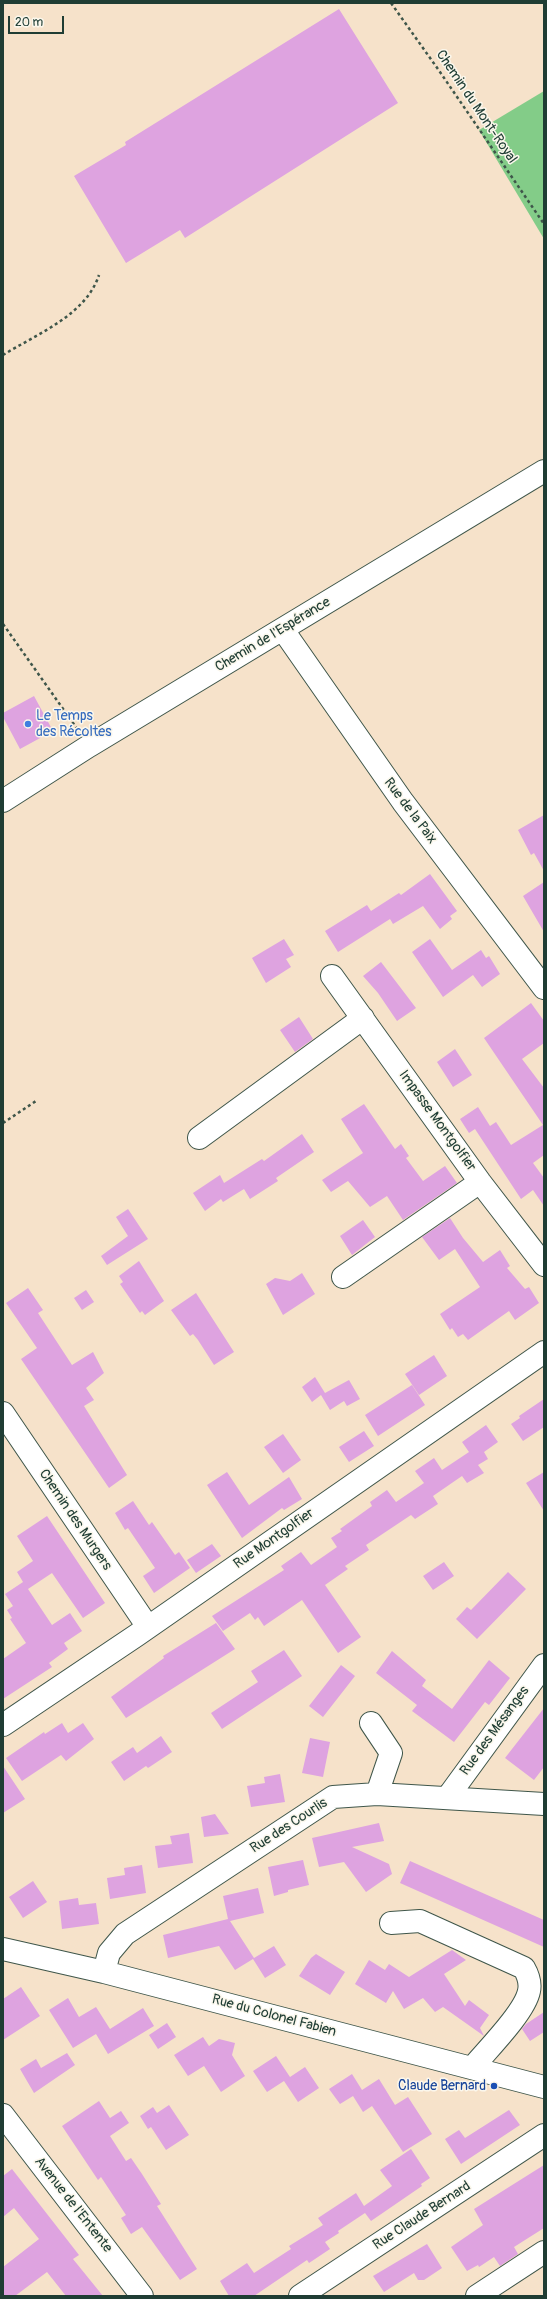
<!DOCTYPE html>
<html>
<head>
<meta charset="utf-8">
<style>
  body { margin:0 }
  #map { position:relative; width:547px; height:2299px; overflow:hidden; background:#f6e2ca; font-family:Pangolin,sans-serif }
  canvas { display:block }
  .frame { position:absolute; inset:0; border:4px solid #1f3d34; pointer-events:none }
  .scale { position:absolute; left:8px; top:16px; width:56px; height:18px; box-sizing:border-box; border:2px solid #1f3d34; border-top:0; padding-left:5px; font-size:12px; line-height:14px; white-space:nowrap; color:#1f3d34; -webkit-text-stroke:3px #fbf7ec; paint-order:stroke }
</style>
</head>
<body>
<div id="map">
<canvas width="547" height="2299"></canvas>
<div class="frame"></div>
<div class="scale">20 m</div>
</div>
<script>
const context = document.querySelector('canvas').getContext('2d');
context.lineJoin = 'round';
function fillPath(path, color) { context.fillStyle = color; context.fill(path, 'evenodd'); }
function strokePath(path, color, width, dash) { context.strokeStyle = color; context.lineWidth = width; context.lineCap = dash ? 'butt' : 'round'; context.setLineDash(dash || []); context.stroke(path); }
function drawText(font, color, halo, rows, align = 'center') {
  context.font = font + ' Pangolin,sans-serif'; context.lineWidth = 3; context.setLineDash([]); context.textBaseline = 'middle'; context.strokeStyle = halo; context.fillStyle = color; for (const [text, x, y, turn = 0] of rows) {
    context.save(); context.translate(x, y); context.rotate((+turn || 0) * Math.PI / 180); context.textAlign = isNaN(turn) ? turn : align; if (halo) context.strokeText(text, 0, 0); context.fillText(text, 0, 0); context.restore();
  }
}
fillPath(new Path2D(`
  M 544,91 L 544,239 L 479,130 Z`), '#83cc88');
fillPath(new Path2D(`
  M 339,9 L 398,103 L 185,238 L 180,230 L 126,263 L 74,176 L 126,145 L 125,142 Z
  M 34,696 L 53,731 L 20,749 L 3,717 L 3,713 Z
  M 544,815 L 544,871 L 534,853 L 531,855 L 518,830 Z
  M 430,874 L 457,911 L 450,916 L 452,919 L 440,929 L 423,906 L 393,924 L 390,919 L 338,952 L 325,931 L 367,905 L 371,911 L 399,893 L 401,895 Z
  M 544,882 L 544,932 L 523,896 Z
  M 284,939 L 294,955 L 286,959 L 291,967 L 266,983 L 252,958 Z
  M 430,939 L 452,970 L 481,950 L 486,958 L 489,956 L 500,974 L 482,987 L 473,975 L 443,997 L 412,952 Z
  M 381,962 L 416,1008 L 397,1021 L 378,993 L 363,976 Z
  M 531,1003 L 544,1021 L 544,1043 L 522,1059 L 544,1088 L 544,1155 L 533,1163 L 544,1178 L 544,1206 L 533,1190 L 521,1199 L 475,1129 L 469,1133 L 460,1119 L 478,1107 L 490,1126 L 496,1122 L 511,1145 L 543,1125 L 484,1038 Z
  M 299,1017 L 313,1039 L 295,1052 L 280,1030 Z
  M 455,1049 L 472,1075 L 453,1087 L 437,1062 Z
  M 364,1104 L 395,1149 L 401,1144 L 409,1156 L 406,1158 L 423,1181 L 445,1166 L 457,1183 L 403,1220 L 387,1196 L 370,1207 L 348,1181 L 331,1192 L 322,1180 L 363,1153 L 341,1119 Z
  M 302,1134 L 314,1152 L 276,1178 L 278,1181 L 250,1199 L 244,1189 L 223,1202 L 221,1199 L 205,1211 L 193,1193 L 220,1175 L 224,1183 L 262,1159 L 264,1161 Z
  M 128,1209 L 148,1239 L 107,1265 L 101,1256 L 128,1236 L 116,1217 Z
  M 450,1218 L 463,1238 L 483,1262 L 500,1250 L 510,1266 L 507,1268 L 525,1289 L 529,1287 L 539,1303 L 515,1320 L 509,1311 L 468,1340 L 463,1334 L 458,1337 L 452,1328 L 450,1330 L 440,1314 L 480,1287 L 455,1249 L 439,1260 L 422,1237 Z
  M 363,1220 L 375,1237 L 352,1255 L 340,1236 Z
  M 139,1261 L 164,1301 L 145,1315 L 142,1311 L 140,1313 L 120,1284 L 123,1282 L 119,1276 Z
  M 302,1273 L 315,1294 L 283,1315 L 266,1284 L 275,1278 L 290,1281 Z
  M 28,1288 L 43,1310 L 38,1313 L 72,1365 L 93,1352 L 104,1373 L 86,1388 L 94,1400 L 84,1406 L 127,1475 L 109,1488 L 21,1359 L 37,1348 L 6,1303 Z
  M 86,1290 L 94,1302 L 82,1310 L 74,1298 Z
  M 196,1293 L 234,1352 L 214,1365 L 198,1340 L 193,1334 L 190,1336 L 171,1310 Z
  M 434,1355 L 447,1376 L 419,1395 L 405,1374 Z
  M 315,1377 L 325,1393 L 349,1380 L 360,1399 L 347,1406 L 344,1401 L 330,1410 L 321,1395 L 312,1402 L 302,1387 Z
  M 412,1385 L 425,1405 L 378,1436 L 365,1415 Z
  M 544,1399 L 544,1427 L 523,1441 L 511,1424 L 520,1418 L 519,1416 Z
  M 486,1425 L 498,1442 L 484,1452 L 488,1459 L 478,1465 L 484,1473 L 467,1483 L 462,1476 L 433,1496 L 438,1504 L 415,1519 L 411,1515 L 366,1545 L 369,1550 L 345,1566 L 348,1569 L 325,1585 L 361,1637 L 338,1653 L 302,1600 L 264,1626 L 258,1617 L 255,1620 L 250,1613 L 223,1631 L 212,1616 L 284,1570 L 281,1566 L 301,1552 L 311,1565 L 337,1547 L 331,1538 L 342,1531 L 340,1529 L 372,1506 L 370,1502 L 387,1490 L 396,1502 L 424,1483 L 415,1471 L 434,1458 L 442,1470 L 469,1452 L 462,1442 Z
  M 364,1431 L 374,1446 L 349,1462 L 339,1447 Z
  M 283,1434 L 301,1460 L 283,1473 L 264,1447 Z
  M 227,1472 L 249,1505 L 289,1477 L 302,1499 L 284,1510 L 282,1508 L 242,1538 L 207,1485 Z
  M 544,1472 L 544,1511 L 526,1483 Z
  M 133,1501 L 149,1525 L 152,1522 L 175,1555 L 179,1552 L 190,1568 L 154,1593 L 143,1576 L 155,1568 L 128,1528 L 125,1530 L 115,1513 Z
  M 47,1516 L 105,1603 L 83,1618 L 52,1573 L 28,1589 L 52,1625 L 70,1613 L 82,1631 L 64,1643 L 68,1649 L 49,1663 L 52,1667 L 3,1699 L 3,1659 L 26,1643 L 10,1619 L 12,1618 L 7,1610 L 13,1606 L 5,1594 L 23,1582 L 17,1572 L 33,1561 L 17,1536 Z
  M 212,1544 L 221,1556 L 196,1573 L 187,1560 Z
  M 444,1562 L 454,1576 L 433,1590 L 423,1576 Z
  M 508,1572 L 526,1589 L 477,1639 L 456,1619 L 467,1607 L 471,1610 Z
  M 216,1623 L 235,1649 L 126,1718 L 111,1697 L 164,1658 L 163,1656 Z
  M 284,1650 L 302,1676 L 222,1729 L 211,1713 L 258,1682 L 251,1671 Z
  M 392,1651 L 426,1680 L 422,1686 L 452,1709 L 489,1660 L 510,1678 L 489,1705 L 485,1702 L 454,1742 L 412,1711 L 417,1705 L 376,1673 Z
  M 341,1665 L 355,1676 L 323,1717 L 309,1706 Z
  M 544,1708 L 544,1767 L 534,1780 L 505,1758 Z
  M 62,1723 L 68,1733 L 83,1723 L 94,1739 L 66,1761 L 61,1755 L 22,1781 L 6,1758 L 44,1732 L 45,1734 Z
  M 161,1736 L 172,1752 L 148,1768 L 146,1766 L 124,1781 L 111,1762 L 133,1747 L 137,1753 Z
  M 310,1738 L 330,1742 L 323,1777 L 302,1773 Z
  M 3,1766 L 25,1799 L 3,1813 Z
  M 280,1774 L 285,1802 L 251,1807 L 247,1786 L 265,1783 L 264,1777 Z
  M 215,1814 L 229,1834 L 204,1837 L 201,1817 Z
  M 379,1823 L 384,1841 L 352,1847 L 389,1864 L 392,1874 L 366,1892 L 344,1862 L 319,1867 L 312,1838 Z
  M 189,1833 L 193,1863 L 158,1868 L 155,1846 L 172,1844 L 170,1836 Z
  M 303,1860 L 309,1885 L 288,1890 L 288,1892 L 274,1896 L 268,1867 Z
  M 410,1861 L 544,1920 L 544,1947 L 400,1883 Z
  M 142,1865 L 146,1893 L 110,1899 L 107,1878 L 125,1875 L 124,1868 Z
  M 33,1881 L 47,1902 L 23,1918 L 9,1897 Z
  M 258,1888 L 264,1913 L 230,1921 L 254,1958 L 274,1946 L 286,1965 L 265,1978 L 253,1959 L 235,1970 L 219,1946 L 168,1958 L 163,1935 L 228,1919 L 223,1896 Z
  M 78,1898 L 79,1905 L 96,1903 L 99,1924 L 62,1929 L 59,1901 Z
  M 452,1950 L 466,1960 L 444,1974 L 465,2006 L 469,2000 L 489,2015 L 480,2028 L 484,2036 L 443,2007 L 435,2012 L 423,1998 L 404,2009 L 393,1991 L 386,2003 L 355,1984 L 369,1960 L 385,1970 L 389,1964 L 409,1977 Z
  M 316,1954 L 345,1972 L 330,1995 L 299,1976 L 311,1958 Z
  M 21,1987 L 40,2016 L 3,2040 L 3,1999 Z
  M 68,1998 L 79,2017 L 96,2007 L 110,2029 L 143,2008 L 154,2026 L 108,2054 L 96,2034 L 73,2048 L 49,2010 Z
  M 544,2012 L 544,2032 L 530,2041 L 522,2029 L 526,2024 Z
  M 167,2023 L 176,2037 L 158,2049 L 149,2035 Z
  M 203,2037 L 209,2046 L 219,2039 L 235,2043 L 232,2055 L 245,2076 L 221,2092 L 204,2066 L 188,2076 L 174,2055 Z
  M 67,2053 L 75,2065 L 34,2093 L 20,2069 L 36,2059 L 41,2068 Z
  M 276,2056 L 290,2077 L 305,2067 L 319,2088 L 298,2102 L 284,2081 L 267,2092 L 253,2071 Z
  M 352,2074 L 362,2090 L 379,2079 L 395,2105 L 408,2097 L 432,2134 L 403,2152 L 372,2106 L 363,2112 L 353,2096 L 340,2104 L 329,2089 Z
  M 99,2101 L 110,2118 L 121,2111 L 129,2123 L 110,2136 L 126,2161 L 131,2158 L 142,2174 L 161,2204 L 157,2206 L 197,2269 L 180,2280 L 142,2227 L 131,2234 L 121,2218 L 126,2215 L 101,2177 L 98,2180 L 62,2126 Z
  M 169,2105 L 189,2135 L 166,2150 L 151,2127 L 148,2129 L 140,2116 L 153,2107 L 157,2113 Z
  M 509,2110 L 520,2125 L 461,2164 L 445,2139 L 459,2130 L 465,2138 Z
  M 411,2149 L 430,2178 L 421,2184 L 422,2186 L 371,2221 L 365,2213 L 338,2231 L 339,2233 L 325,2242 L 330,2249 L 309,2263 L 307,2260 L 254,2296 L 229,2296 L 220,2281 L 247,2263 L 254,2273 L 291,2249 L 289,2246 L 323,2225 L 318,2218 L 356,2193 L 364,2206 L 392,2186 L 380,2170 Z
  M 544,2165 L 544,2228 L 514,2247 L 518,2254 L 500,2266 L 494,2257 L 479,2267 L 478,2265 L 467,2271 L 451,2247 L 483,2225 L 474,2209 Z
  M 12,2169 L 79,2255 L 73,2259 L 103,2296 L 66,2296 L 47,2272 L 15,2296 L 3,2296 L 3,2267 L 39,2239 L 14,2208 L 3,2217 L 3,2176 Z
  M 427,2244 L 442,2268 L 424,2280 L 418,2280 L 414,2273 L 384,2292 L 373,2276 Z`), '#dea3e0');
const minor = new Path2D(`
  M 283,630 L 403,802 L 544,988
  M 3,801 L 89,746 L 544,471
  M 332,976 L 480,1182 L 544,1265
  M 199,1138 L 363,1018
  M 343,1277 L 480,1182
  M 3,1413 L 148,1627
  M 371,1723 L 391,1753 L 377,1794
  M 3,1725 L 137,1635 L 544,1352
  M 447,1798 L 544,1665
  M 391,1923 L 420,1921 L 524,1968 C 528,1975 531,1982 529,1991 C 525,2012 487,2050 472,2068
  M 3,1949 L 104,1972 L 544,2087
  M 104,1972 L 109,1953 L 125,1934 L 333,1797 L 377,1794 L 544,1804
  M 3,2115 L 142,2296
  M 300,2296 L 544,2135
  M 477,2296 L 544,2252`);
strokePath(minor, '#3f564a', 24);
strokePath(new Path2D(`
  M 391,3 L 440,72 L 544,224
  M 3,355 C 37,334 86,315 99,275
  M 3,624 L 78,730
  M 3,1123 L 36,1101`), '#3f564a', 2.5, [3, 3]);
strokePath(minor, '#fff', 22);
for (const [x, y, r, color] of [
  [28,724,4,"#3f7fe0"],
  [494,2086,4,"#1a4fb4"]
]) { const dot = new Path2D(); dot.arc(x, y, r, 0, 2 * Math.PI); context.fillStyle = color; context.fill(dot); strokePath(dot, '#fbf7ec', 1.5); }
drawText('14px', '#1f3d34', '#fbf7ec', [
  ["Chemin du Mont-Royal",476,107,56],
  ["Chemin de l'Espérance",273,635,-31],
  ["Rue de la Paix",410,811,53],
  ["Impasse Montgolfier",437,1121,54],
  ["Chemin des Murgers",75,1520,56],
  ["Rue Montgolfier",274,1539,-35],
  ["Rue des Mésanges",495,1731,-54],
  ["Rue des Courlis",289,1826,-33],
  ["Rue du Colonel Fabien",274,2016,15],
  ["Avenue de l'Entente",73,2205,52],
  ["Rue Claude Bernard",422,2216,-33]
]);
drawText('14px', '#366cbe', '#fbf7ec', [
  ["Le Temps",36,716],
  ["des Récoltes",36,732]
], 'left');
drawText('14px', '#164399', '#fbf7ec', [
  ["Claude Bernard",486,2086]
], 'right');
</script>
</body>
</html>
